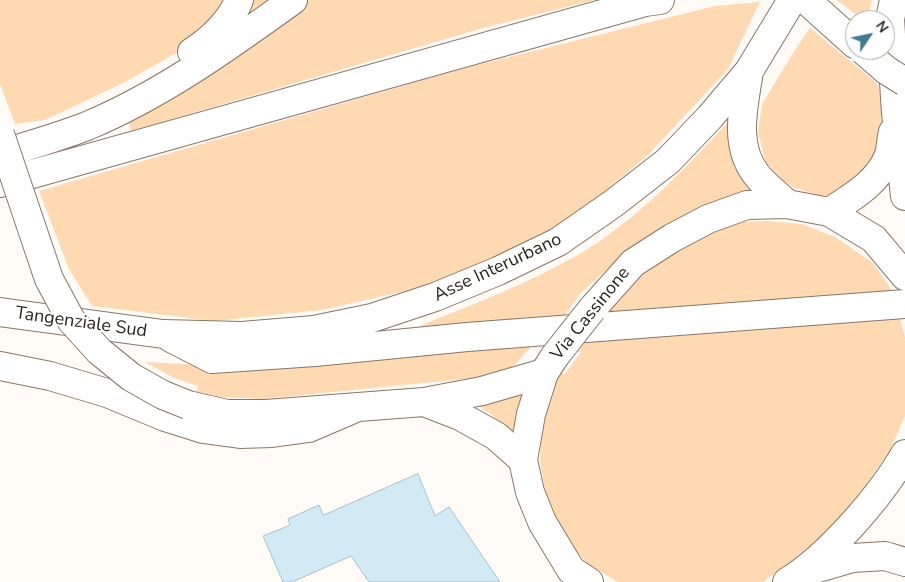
<!DOCTYPE html>
<html>
<head>
<meta charset="utf-8">
<style>
  body { margin:0 }
  #map { position:relative; width:905px; height:582px; overflow:hidden; background:#fefbf7; font-family:"Nunito Sans",sans-serif }
  canvas { display:block }
  .north { position:absolute; left:845px; top:10px; width:50px; height:50px; box-sizing:border-box; background:#fff; border:1px solid #aaa8a5; border-radius:50%; rotate:56deg; font-size:14px; font-weight:700; line-height:20px; text-align:center; color:#2b251f }
  .north::after { content:''; display:block; margin:auto; width:18px; height:22px; background:#3e7d91; clip-path:polygon(50% 0,100% 100%,50% 72%,0 100%) }
</style>
</head>
<body>
<div id="map">
<canvas width="905" height="582"></canvas>
<div class="north">N</div>
</div>
<script>
const context = document.querySelector('canvas').getContext('2d');
context.lineJoin = 'round';
function fillPath(path, color) { context.fillStyle = color; context.fill(path, 'evenodd'); }
function strokePath(path, color, width, dash) { context.strokeStyle = color; context.lineWidth = width; context.lineCap = dash ? 'butt' : 'round'; context.setLineDash(dash || []); context.stroke(path); }
function drawText(font, color, halo, rows, align = 'center') {
  context.font = font + ' "Nunito Sans",sans-serif'; context.lineWidth = 4; context.setLineDash([]); context.textBaseline = 'middle'; context.strokeStyle = halo; context.fillStyle = color; for (const [text, x, y, turn = 0] of rows) {
    context.save(); context.translate(x, y); context.rotate((+turn || 0) * Math.PI / 180); context.textAlign = isNaN(turn) ? turn : align; if (halo) context.strokeText(text, 0, 0); context.fillText(text, 0, 0); context.restore();
  }
}
fillPath(new Path2D(`
  M 0,0 L 231,0 L 194,43 L 123,83 L 45,120 L 15,124 L 0,84 Z
  M 250,0 L 277,0 L 255,18 L 244,16 Z
  M 309,0 L 594,0 L 480,29 L 131,131 L 127,116 L 178,96 L 279,26 Z
  M 837,0 L 872,0 L 867,20 L 863,20 Z
  M 760,2 L 728,69 L 649,154 L 572,219 L 488,261 L 432,285 L 322,310 L 214,321 L 92,306 L 69,269 L 39,191 L 461,69 L 715,6 Z
  M 810,28 L 877,83 L 884,105 L 883,157 L 844,192 L 821,196 L 795,188 L 779,178 L 765,160 L 758,132 L 762,104 L 793,53 Z
  M 731,119 L 754,190 L 698,208 L 661,227 L 631,247 L 580,294 L 559,323 L 412,332 L 424,324 C 476,303 527,284 576,256 C 635,222 685,169 731,119 Z
  M 767,221 L 802,224 L 835,237 L 873,263 L 893,292 L 606,313 L 611,306 L 616,305 L 630,289 L 625,287 L 667,253 L 734,222 Z
  M 900,318 L 905,337 L 905,416 L 890,450 L 859,495 L 827,531 L 794,559 L 763,582 L 618,582 L 588,564 L 567,540 L 552,515 L 545,490 L 540,460 L 542,427 L 546,405 L 561,373 L 565,374 L 581,352 L 578,352 L 585,342 Z
  M 535,342 L 514,366 L 495,376 L 263,399 L 222,397 L 196,392 L 198,386 L 174,378 L 145,362 L 239,367 Z
  M 531,385 L 517,448 C 502,424 498,417 473,403 Z`), '#ffd9b1');
const building = new Path2D(`
  M 418,474 L 435,516 L 449,507 L 500,582 L 369,582 L 351,556 L 292,582 L 283,582 L 263,536 L 290,525 L 288,519 L 319,505 L 323,515 Z`);
fillPath(building, '#d1eaf3');
strokePath(building, '#a9c1ca', 1);
const primary = new Path2D(`
  M 894,0 L 890,19 L 896,113 L 905,196
  M 829,212 C 851,198 879,182 889,155 C 891,148 891,139 893,132
  M 592,309 L 633,263 L 672,238 L 708,219 L 747,205 L 787,204 L 829,212 L 874,239 L 905,276
  M 555,356 L 544,373 L 531,414 L 523,460 L 530,492 L 542,522 L 571,570 L 589,582
  M 808,571 L 852,558 L 885,556 L 905,562
  M 787,582 C 828,557 881,496 905,454`);
const trunk = new Path2D(`
  M 806,0 L 855,44
  M 192,52 C 211,40 231,21 239,0
  M 749,71 C 744,105 733,144 756,174 C 764,185 777,194 787,204
  M 0,155 C 29,145 59,137 87,126 C 161,95 228,47 293,0
  M 0,183 L 645,2 L 660,0
  M 0,312 L 163,334 L 242,336 L 314,330 L 372,318 L 435,297 L 498,271 L 558,242 L 614,203 L 668,161 L 710,117 L 749,71 L 792,0
  M 171,338 L 212,359 L 315,352 L 467,337 L 905,304
  M 0,366 L 50,376 L 107,393 L 165,417 L 203,429 L 240,434 L 272,433 L 309,428 L 358,407
  M 424,402 L 460,416 L 496,436 L 523,460
  M 188,405 L 227,414 L 266,414 L 424,402 L 482,391 L 544,373`);
strokePath(primary, '#867767', 30);
strokePath(trunk, '#867767', 30);
strokePath(primary, '#fff', 28);
strokePath(trunk, '#fff', 28);
const primaryBridge = new Path2D(`
  M 555,356 L 592,309`);
const trunkBridge = new Path2D(`
  M 863,50 L 886,70 L 905,82
  M 0,134 L 49,279 L 71,320 L 99,351 L 131,377 L 163,395 L 188,405`);
strokePath(primaryBridge, '#867767', 30, []);
strokePath(trunkBridge, '#867767', 30, []);
strokePath(primaryBridge, '#fff', 28);
strokePath(trunkBridge, '#fff', 28);
drawText('18px', '#2b251f', '#fff', [
  ["Asse Interurbano",498,268,-25],
  ["Via Cassinone",591,314,-51],
  ["Tangenziale Sud",81,323,8]
]);
</script>
</body>
</html>
